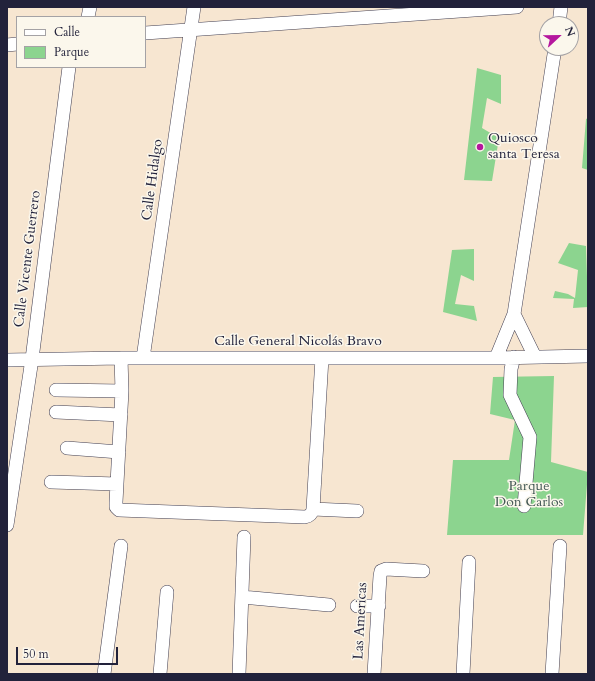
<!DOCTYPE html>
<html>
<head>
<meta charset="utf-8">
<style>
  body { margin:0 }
  #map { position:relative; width:595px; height:681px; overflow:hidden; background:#f7e6d1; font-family:Cardo,serif }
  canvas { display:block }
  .frame { position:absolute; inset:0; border:8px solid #22223b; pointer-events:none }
  .legend { position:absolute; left:16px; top:16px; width:130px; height:52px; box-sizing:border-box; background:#fbf7ec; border:1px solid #a4a2a5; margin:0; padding:5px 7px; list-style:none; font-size:12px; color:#22223b }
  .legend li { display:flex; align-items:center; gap:8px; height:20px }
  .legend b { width:20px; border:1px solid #a4a2a5 }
  .north { position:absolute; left:539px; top:16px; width:40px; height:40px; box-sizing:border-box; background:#fbf7ec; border:1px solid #a4a2a5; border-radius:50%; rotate:68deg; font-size:11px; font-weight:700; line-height:16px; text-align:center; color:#22223b }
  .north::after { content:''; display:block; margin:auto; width:14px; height:18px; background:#b5179e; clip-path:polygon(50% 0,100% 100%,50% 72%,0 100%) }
  .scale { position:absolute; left:16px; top:647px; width:102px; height:18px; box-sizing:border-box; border:2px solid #22223b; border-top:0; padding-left:5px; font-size:12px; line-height:14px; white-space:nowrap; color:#22223b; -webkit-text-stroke:3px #fbf7ec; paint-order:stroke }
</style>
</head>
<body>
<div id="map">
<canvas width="595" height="681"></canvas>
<div class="frame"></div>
<ul class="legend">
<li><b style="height:5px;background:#fff"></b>Calle</li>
<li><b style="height:11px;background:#8cd48f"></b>Parque</li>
</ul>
<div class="north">N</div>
<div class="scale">50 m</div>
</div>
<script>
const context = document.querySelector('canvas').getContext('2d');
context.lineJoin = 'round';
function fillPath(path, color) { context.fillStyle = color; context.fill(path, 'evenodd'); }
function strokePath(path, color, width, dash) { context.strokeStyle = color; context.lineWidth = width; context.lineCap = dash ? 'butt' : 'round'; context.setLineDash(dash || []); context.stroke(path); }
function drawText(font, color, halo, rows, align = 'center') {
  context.font = font + ' Cardo,serif'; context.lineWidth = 3; context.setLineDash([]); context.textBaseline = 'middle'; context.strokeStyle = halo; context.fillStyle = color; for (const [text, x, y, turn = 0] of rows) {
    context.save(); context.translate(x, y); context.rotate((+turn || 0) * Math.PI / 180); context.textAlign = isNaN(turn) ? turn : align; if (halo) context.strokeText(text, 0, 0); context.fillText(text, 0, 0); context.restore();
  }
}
fillPath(new Path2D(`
  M 477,68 L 501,75 L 501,104 L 487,98 L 482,128 L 499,138 L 492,181 L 464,180 Z
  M 588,118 L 588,170 L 582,168 L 586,119 Z
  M 569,243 L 586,246 L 588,307 L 573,308 L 574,299 L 553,298 L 555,291 L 568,294 L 575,298 L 578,270 L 558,263 Z
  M 474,249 L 474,281 L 461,275 L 455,304 L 474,306 L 477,321 L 443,312 L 452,250 Z
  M 554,376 L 551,462 L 588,472 L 583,535 L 447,535 L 453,460 L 509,460 L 515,420 L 490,414 L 493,377 Z`), '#8cd48f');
const minor = new Path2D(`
  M 88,17 L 90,7
  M 559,24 L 561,7
  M 145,33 L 517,7
  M 7,45 L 17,44
  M 514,314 L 535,357
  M 514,357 L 511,369 L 510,395 L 530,437 L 524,506
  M 121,358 L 122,391 L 116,502 L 116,507 L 119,510 L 305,517 C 310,516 312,514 313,509 L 322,358
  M 143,358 L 194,7
  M 496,358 L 514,314 L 555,48
  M 7,360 L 121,358 L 496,358 L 588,356
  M 56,390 L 122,391
  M 56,412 L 121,415
  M 67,448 L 119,452
  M 51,482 L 117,484
  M 313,509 L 357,511
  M 7,525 L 32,359 L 69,67
  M 242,597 L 329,605
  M 357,606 L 379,606
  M 104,674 L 121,546
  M 160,674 L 167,592
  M 239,674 L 244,537
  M 374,674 L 380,576 L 381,571 L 386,569 L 423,571
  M 463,674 L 469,562
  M 552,674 L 560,546`);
strokePath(minor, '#423f52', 14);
strokePath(minor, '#fff', 13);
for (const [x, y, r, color] of [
  [480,147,4,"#b5179e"]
]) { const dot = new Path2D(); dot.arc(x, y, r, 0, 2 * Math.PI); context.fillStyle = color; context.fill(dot); strokePath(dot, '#fbf7ec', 1.5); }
drawText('14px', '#22223b', '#fbf7ec', [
  ["Quiosco",488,139],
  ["santa Teresa",488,155]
], 'left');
drawText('14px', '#22223b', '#fbf7ec', [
  ["Calle Hidalgo",153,180,-82],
  ["Calle Vicente Guerrero",28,259,-83],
  ["Calle General Nicolás Bravo",298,342],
  ["Las Americas",361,621,-87]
]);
drawText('14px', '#425754', '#fbf7ec', [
  ["Parque",529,487],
  ["Don Carlos",529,503]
]);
</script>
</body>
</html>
